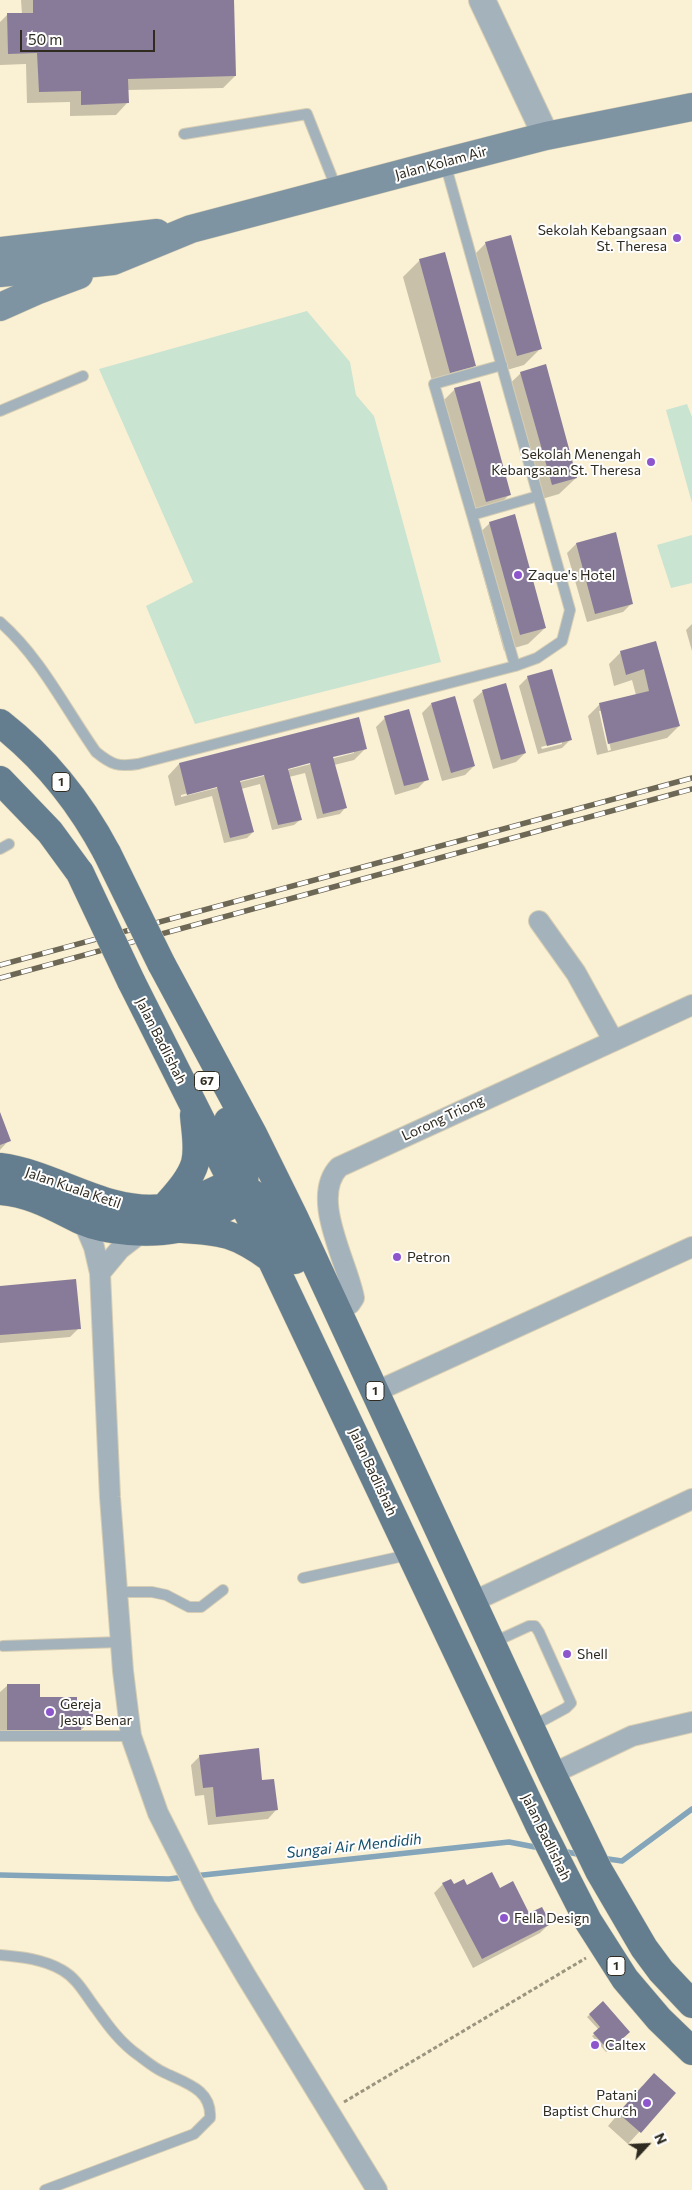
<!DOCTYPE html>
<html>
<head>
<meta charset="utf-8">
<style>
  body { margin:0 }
  #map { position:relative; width:692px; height:2190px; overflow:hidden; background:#faf0d3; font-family:Commissioner,sans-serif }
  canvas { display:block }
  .north { position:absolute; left:622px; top:2120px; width:50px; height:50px; -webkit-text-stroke:4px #fefefe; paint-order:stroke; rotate:65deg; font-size:14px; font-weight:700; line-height:20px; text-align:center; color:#2f2b20 }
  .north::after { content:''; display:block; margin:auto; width:18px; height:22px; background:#2f2b20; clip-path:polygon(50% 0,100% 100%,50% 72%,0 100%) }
  .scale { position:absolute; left:20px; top:30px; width:135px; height:22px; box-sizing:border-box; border:2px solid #2f2b20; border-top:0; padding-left:6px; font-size:15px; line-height:18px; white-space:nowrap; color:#2f2b20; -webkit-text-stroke:4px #fefefe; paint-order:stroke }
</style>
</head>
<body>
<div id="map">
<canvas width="692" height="2190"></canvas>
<div class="north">N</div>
<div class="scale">50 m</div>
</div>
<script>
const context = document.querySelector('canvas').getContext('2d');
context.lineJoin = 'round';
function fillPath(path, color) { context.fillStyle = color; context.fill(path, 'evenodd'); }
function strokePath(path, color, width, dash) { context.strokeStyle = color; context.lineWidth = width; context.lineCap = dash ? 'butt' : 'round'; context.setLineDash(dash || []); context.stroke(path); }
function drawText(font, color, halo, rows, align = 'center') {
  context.font = font + ' Commissioner,sans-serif'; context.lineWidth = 4; context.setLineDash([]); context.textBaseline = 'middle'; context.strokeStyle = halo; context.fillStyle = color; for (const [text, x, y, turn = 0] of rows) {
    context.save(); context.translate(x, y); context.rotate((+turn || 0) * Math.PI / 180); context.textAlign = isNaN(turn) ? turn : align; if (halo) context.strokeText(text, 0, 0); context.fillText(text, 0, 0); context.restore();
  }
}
fillPath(new Path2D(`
  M 307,311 L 350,362 L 356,395 L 374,416 L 441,662 L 195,724 L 146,606 L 193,582 L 99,369 Z
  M 687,404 L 692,417 L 692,503 L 666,410 Z
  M 692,535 L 692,583 L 671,588 L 657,545 Z`), '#cae4d2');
fillPath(new Path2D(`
  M 21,0 L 233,0 L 235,76 L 223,88 L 127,90 L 127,103 L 116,115 L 70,116 L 70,102 L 27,103 L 26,64 L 0,65 L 0,22 L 7,15 L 22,14 Z
  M 486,243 L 541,348 L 524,365 L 500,372 L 469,260 Z
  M 420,260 L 475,365 L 458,382 L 434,388 L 403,277 Z
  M 521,373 L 576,478 L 559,494 L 535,501 L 504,389 Z
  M 455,389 L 510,494 L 493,511 L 469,517 L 438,406 Z
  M 490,523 L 545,628 L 528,644 L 504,651 L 473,539 Z
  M 615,534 L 632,603 L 623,612 L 587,622 L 567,553 L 576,544 Z
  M 692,624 L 692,651 L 686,630 Z
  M 655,643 L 679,726 L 667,738 L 597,755 L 588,716 L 600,704 L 636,695 L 632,680 L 614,686 L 609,664 L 621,652 ZM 599,711 L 602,711 L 611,750 L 608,751 Z
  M 528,677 L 571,739 L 562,748 L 538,754 L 519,686 ZM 562,741 L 562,744 L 542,749 L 541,747 Z
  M 505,685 L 525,753 L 516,762 L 493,769 L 473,700 L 482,692 Z
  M 431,704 L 474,766 L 465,775 L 442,781 L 422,713 Z
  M 385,718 L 427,779 L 418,788 L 395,795 L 376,727 Z
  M 366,748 L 354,760 L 334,765 L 345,808 L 340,814 L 317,819 L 305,773 L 289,777 L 300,820 L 294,825 L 272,830 L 260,784 L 241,789 L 253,832 L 247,838 L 224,843 L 212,796 L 175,806 L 168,776 L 179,764 ZM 354,751 L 354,753 L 181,797 L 181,795 Z
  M 0,1115 L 9,1140 L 0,1150 Z
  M 0,1287 L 79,1328 L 70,1337 L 0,1343 Z
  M 8,1685 L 38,1698 L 76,1705 L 92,1720 L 68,1742 L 0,1741 L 0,1692 Z
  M 200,1756 L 276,1810 L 268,1819 L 208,1825 L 204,1795 L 195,1796 L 191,1765 Z
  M 443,1884 L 499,1890 L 529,1914 L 549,1924 L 540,1933 L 473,1968 L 434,1893 Z
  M 603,2003 L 628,2032 L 606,2052 L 592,2036 L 599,2030 L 587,2017 Z
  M 642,2086 L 675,2093 L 628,2144 L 608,2126 Z`), '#0003');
strokePath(new Path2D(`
  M 562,1851 L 582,1855
  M 601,1858 L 622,1861 L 692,1809
  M 0,1875 L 169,1879 L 185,1877
  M 194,1876 L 509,1842 L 540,1848`), '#84a5ba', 5.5);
fillPath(new Path2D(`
  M 33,0 L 234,0 L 236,76 L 128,79 L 129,103 L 81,105 L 81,91 L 39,92 L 37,53 L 8,54 L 7,13 L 33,13 Z
  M 511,235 L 542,349 L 517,356 L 485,242 Z
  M 445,252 L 476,366 L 450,373 L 419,259 Z
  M 546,364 L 577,478 L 552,485 L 520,372 Z
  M 480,381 L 511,495 L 486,502 L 454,388 Z
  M 515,514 L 546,628 L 520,635 L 489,522 Z
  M 616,532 L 633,604 L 595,614 L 576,543 Z
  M 656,641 L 680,726 L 608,744 L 599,703 L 649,691 L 644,669 L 626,675 L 620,651 Z
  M 552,669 L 572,740 L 547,746 L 527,676 Z
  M 506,683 L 526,753 L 501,760 L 482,690 Z
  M 455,696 L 475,766 L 451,773 L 431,703 Z
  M 409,709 L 429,780 L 404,786 L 384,716 Z
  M 359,717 L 367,749 L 333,757 L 347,808 L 323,814 L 310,763 L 288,769 L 302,820 L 278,825 L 264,775 L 240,781 L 254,832 L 230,838 L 217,787 L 187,795 L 179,763 Z
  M 0,1112 L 11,1141 L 0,1145 Z
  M 76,1279 L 81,1329 L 0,1335 L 0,1286 Z
  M 7,1684 L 40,1684 L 40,1697 L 77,1697 L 77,1704 L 93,1704 L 93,1720 L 81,1720 L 81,1731 L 7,1730 Z
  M 259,1748 L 262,1780 L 274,1779 L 278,1810 L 216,1817 L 213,1787 L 203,1788 L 199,1755 Z
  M 492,1872 L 500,1888 L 513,1881 L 529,1913 L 542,1907 L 551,1924 L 482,1959 L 442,1883 L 451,1879 L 454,1884 L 464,1879 L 467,1885 Z
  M 603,2001 L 630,2032 L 609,2051 L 593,2033 L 600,2027 L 589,2014 Z
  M 654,2073 L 676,2093 L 641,2133 L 618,2113 Z`), '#887b99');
const service = new Path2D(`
  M 184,134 L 307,114 L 337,190
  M 502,365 L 434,384 L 472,515 L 538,496
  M 0,411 L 83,376
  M 472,515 L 515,666
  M 0,622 C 41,658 65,708 96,752 C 112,765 118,767 138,764 L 515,666 L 537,658 L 562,641 L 570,610 L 445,163
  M 0,849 L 9,844
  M 303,1578 L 408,1555
  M 117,1592 L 152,1592 L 166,1595 L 189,1607 L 201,1607 L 223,1590
  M 492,1643 L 529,1626 L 535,1626 L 539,1632 L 571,1703 L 566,1708 L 531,1727
  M 3,1646 L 120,1642
  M 1,1736 L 131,1736
  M 0,1955 C 22,1957 43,1959 62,1970 C 78,1979 86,1996 97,2010 C 109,2027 121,2043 138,2055 C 146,2061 154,2068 163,2072 C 185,2083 212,2089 210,2118 L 194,2134 L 45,2190`);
const minor = new Path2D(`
  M 539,921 L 576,973 L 613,1040
  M 83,1221 L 94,1247 L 100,1273 L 110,1497 L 123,1671 L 131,1736 L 158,1813 L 205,1906 L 246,1976 L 377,2190
  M 100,1273 L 120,1249 L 142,1232
  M 338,1310 L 350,1304 L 354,1298 C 348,1263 309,1198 339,1167 L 692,1005
  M 375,1392 L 692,1247
  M 472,1602 L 692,1499
  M 552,1774 L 632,1736 L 692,1722`);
const tertiary = new Path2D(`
  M 482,0 L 546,136`);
const secondary = new Path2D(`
  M 0,251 L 157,233
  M 0,273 L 113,261 L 191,229 L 445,162 L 546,136 L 692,107
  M 0,307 L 36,291 L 79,275`);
const primary = new Path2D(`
  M 0,723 C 46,759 80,802 107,853
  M 0,780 L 50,832 L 80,873
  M 161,963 L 253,1134 L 294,1217 L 552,1774 L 599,1871 L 644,1948 L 661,1971 L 692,2004
  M 131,981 L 271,1259 L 540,1827 L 588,1921 L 625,1979 L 659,2019 L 692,2051
  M 228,1121 C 240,1145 251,1173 240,1199
  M 0,1167 C 56,1174 105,1215 163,1208 C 187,1206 210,1192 232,1183
  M 236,1183 C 267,1197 280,1232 295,1260
  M 0,1191 C 33,1194 53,1207 82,1221 C 107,1232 150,1234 177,1229 C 195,1225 223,1209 240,1200
  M 164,1208 C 175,1195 190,1180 195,1163 C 199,1148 195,1130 194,1115
  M 182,1229 C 222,1231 237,1234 270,1258`);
strokePath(service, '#d5cdb3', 12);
strokePath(minor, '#d5cdb3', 22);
strokePath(tertiary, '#d5cdb3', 28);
strokePath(secondary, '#d5cdb3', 29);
strokePath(primary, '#d5cdb3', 29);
strokePath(new Path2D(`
  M 344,2102 L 586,1958`), '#9b947f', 3, [4, 2.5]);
strokePath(service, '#a4b2bc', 10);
strokePath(minor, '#a4b2bc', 20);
strokePath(tertiary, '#a4b2bc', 26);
strokePath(secondary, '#7f94a2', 28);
strokePath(primary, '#647e90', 28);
const rail = new Path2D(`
  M 0,965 L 692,778
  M 0,978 L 692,789`);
strokePath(rail, '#6d6756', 5.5);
strokePath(rail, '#fefefe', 4, [11]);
const primaryBridge = new Path2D(`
  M 107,853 L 161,963
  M 80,873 L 131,981`);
strokePath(primaryBridge, '#d5cdb3', 29, []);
strokePath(primaryBridge, '#647e90', 28);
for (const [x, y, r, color] of [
  [677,238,5,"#8d56cd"],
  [651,462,5,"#8d56cd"],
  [518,575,5,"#8d56cd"],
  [397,1257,5,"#8d56cd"],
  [567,1654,5,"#8d56cd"],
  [50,1712,5,"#8d56cd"],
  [504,1918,5,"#8d56cd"],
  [595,2045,5,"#8d56cd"],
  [647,2103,5,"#8d56cd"]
]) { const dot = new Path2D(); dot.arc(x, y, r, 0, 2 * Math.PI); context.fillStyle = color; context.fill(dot); strokePath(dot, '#fefefe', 2); }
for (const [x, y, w] of [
  [61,782,18],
  [207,1081,25],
  [375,1391,18],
  [616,1966,18]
]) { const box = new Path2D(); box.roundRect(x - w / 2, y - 9.5, w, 19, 4); context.fillStyle = '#fefefe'; context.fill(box); strokePath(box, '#2f2b20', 1); }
drawText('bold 12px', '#2f2b20', null, [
  ["1",61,782],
  ["67",207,1081],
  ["1",375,1391],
  ["1",616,1966]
]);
drawText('14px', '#2f2b20', '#fefefe', [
  ["Jalan Kolam Air",441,163,-15],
  ["Jalan Badlishah",161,1041,63],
  ["Lorong Triong",443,1118,-25],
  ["Jalan Kuala Ketil",73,1188,19],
  ["Jalan Badlishah",373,1472,65],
  ["Jalan Badlishah",546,1837,64]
]);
drawText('14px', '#2f2b20', '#fefefe', [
  ["Sekolah Kebangsaan",667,230,"right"],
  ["St. Theresa",667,246,"right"],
  ["Sekolah Menengah",641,454,"right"],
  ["Kebangsaan St. Theresa",641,470,"right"],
  ["Zaque's Hotel",528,575],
  ["Petron",407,1257],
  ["Shell",577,1654],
  ["Gereja",60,1704],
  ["Jesus Benar",60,1720],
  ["Fella Design",514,1918],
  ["Caltex",605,2045],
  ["Patani",637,2095,"right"],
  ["Baptist Church",637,2111,"right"]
], 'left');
drawText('italic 15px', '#134f6d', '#fefefe', [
  ["Sungai Air Mendidih",354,1846,-6]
]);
</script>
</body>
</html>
